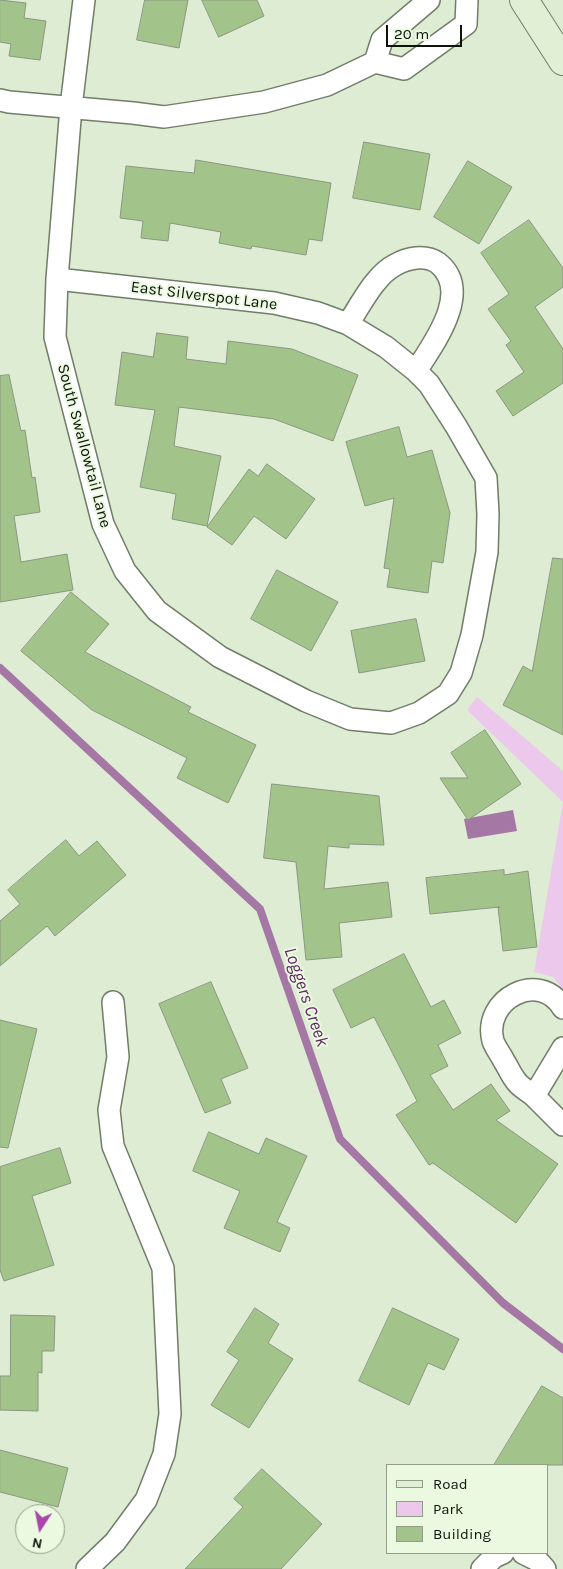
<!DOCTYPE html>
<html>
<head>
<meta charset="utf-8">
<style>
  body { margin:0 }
  #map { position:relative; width:563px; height:1569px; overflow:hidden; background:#ddecd3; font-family:Karla,sans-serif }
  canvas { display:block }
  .legend { position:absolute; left:386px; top:1464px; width:162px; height:90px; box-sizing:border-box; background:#eaf9e0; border:1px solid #929d8a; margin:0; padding:6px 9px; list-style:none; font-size:15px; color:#0d120a }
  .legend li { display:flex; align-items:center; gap:10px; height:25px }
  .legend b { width:25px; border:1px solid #929d8a }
  .north { position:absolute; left:15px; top:1504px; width:50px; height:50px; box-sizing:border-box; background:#eaf9e0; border:1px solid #929d8a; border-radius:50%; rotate:191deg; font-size:14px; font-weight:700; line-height:20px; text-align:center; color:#0d120a }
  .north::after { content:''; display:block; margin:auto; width:18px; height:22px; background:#a947ad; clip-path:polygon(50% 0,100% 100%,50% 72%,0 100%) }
  .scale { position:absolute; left:386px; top:25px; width:76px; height:22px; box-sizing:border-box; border:2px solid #0d120a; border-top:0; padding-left:6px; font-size:15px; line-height:18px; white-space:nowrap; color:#0d120a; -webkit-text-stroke:4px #eaf9e0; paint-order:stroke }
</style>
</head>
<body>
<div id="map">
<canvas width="563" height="1569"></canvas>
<ul class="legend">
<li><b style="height:6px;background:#e1f0d5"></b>Road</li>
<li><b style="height:14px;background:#ecc9ec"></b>Park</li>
<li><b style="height:14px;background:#a2c38a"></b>Building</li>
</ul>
<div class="north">N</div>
<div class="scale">20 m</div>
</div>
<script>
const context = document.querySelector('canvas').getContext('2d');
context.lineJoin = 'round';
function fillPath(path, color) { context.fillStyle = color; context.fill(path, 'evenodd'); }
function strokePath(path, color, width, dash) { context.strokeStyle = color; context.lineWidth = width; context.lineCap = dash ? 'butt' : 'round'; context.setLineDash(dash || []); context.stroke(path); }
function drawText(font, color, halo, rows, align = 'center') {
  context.font = font + ' Karla,sans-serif'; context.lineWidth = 4; context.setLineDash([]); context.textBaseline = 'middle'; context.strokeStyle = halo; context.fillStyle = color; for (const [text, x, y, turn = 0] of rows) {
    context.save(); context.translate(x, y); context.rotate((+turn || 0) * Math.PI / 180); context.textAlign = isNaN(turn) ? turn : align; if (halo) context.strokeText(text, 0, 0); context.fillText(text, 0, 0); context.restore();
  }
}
fillPath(new Path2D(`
  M 477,697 L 563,771 L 563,989 L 553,977 L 534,972 L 563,802 L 467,710 Z`), '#ecc9ec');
fillPath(new Path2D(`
  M 513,810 L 517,831 L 468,839 L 464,819 Z`), '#a577a5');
strokePath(new Path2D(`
  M 0,668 L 260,909 L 340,1139 L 503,1303 L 563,1349`), '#a577a5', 8);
const building = new Path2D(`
  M 0,0 L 26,3 L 24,18 L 46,21 L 40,60 L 9,56 L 11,44 L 0,42 Z
  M 145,0 L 188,0 L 179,48 L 137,40 Z
  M 202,0 L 257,0 L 264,16 L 219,37 Z
  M 364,142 L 430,154 L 420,210 L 353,198 Z
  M 196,160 L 331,183 L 322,241 L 309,239 L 306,255 L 252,246 L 251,249 L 219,243 L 221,232 L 170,223 L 168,241 L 141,238 L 143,221 L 120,218 L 126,166 L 194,173 Z
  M 468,161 L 512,187 L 479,244 L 434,217 Z
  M 529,220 L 563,268 L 563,287 L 535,307 L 563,349 L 563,383 L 513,416 L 496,391 L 524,372 L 506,345 L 511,341 L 488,309 L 509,294 L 481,253 Z
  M 157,333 L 188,337 L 186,359 L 226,364 L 228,341 L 292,349 L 358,375 L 333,441 L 274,419 L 179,407 L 174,446 L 221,456 L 207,526 L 172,519 L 176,494 L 140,487 L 155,410 L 115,405 L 122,352 L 153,357 Z
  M 9,375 L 21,431 L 25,430 L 32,478 L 35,477 L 40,512 L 14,516 L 21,562 L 67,554 L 73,590 L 0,602 L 0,376 Z
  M 399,427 L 407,457 L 432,450 L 450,513 L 443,563 L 432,561 L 428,593 L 387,587 L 390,569 L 384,568 L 394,498 L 365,506 L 346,442 Z
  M 267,464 L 315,499 L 286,539 L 254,516 L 232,545 L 207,527 L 249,469 L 258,476 Z
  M 553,558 L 563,559 L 563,735 L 503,705 L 523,666 L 532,671 Z
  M 277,570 L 338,602 L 311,651 L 251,619 Z
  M 71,592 L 109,624 L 85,652 L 191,707 L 188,712 L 256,745 L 228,803 L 177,778 L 187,758 L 92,710 L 21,651 Z
  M 416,619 L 425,661 L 359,673 L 351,631 Z
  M 485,730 L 521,784 L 468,820 L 440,778 L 468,778 L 451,753 Z
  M 272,784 L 379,796 L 384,845 L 349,844 L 349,848 L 328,846 L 324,889 L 388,882 L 392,917 L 339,923 L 342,957 L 306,960 L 296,862 L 264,858 Z
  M 66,840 L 79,856 L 97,841 L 126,875 L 55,936 L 47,926 L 0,966 L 0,921 L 20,904 L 8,890 Z
  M 504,870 L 504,875 L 528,871 L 537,947 L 503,951 L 498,907 L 500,907 L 430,914 L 426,878 Z
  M 404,954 L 431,1007 L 444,1000 L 461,1033 L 438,1045 L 448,1066 L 430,1075 L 453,1110 L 491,1084 L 510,1111 L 496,1120 L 558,1164 L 516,1223 L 433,1163 L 429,1165 L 396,1115 L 417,1101 L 374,1017 L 351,1028 L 333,990 Z
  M 211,982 L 248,1068 L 221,1079 L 231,1103 L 205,1113 L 159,1004 Z
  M 0,1020 L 37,1029 L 8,1148 L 0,1147 Z
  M 209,1132 L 259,1154 L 266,1138 L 307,1156 L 277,1222 L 290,1228 L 280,1252 L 224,1228 L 240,1191 L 193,1171 Z
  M 60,1148 L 71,1183 L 32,1196 L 54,1265 L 4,1281 L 0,1270 L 0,1167 Z
  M 255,1308 L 279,1324 L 268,1343 L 293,1359 L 249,1428 L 211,1405 L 239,1360 L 227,1352 Z
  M 393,1308 L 459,1339 L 444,1370 L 428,1363 L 409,1405 L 359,1381 Z
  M 11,1315 L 55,1316 L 54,1351 L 42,1351 L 42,1373 L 38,1372 L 38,1411 L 0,1410 L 0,1376 L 10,1376 Z
  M 542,1386 L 563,1398 L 563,1465 L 494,1465 Z
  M 0,1450 L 68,1468 L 58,1507 L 0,1492 Z
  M 262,1469 L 322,1524 L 281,1569 L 185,1569 L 243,1507 L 234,1499 Z`);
fillPath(building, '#a2c38a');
strokePath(building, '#8a9781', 1);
const street = new Path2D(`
  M 375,62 L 382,40 L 429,0
  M 0,100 L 9,102 L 133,113 L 164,117 L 264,102 L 327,85 L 375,62 L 404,69 L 466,24 L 467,0
  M 57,279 L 274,303 L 318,313 L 348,324 L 386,347 L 416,371 L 429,384 L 456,426 L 486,478 L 488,514 L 487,552 L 472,635 L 461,673 L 448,694 L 419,713 L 391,723 L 350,719 L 306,701 L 220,657 L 157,611 L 125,571 L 103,524 L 55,337 L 57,279 L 71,107 L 84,0
  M 348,324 C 360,306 375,275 395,265 C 407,258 425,254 438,263 C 473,291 434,343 416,371
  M 563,1008 C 540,969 482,999 493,1041 C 495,1047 501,1055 504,1061 C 508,1067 511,1075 516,1081 C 520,1087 528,1091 534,1096 L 563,1048
  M 534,1096 L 563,1125
  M 523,1553 L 537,1560 L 545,1569
  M 87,1569 L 115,1542 L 146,1500 L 164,1454 L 170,1414 L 163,1268 L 113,1146 L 109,1110 L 118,1057 L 113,1002
  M 482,1569 L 494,1557 L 503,1553`);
const secondary = new Path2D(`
  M 524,0 L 563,61`);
strokePath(street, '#707d67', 24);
strokePath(secondary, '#707d67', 30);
strokePath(street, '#fff', 21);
strokePath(secondary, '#e1f0d5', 28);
drawText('16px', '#0d120a', '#eaf9e0', [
  ["East Silverspot Lane",204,296,7],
  ["South Swallowtail Lane",84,446,75]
]);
drawText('italic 18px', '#5f2661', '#eaf9e0', [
  ["Loggers Creek",306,997,71]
]);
</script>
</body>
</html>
